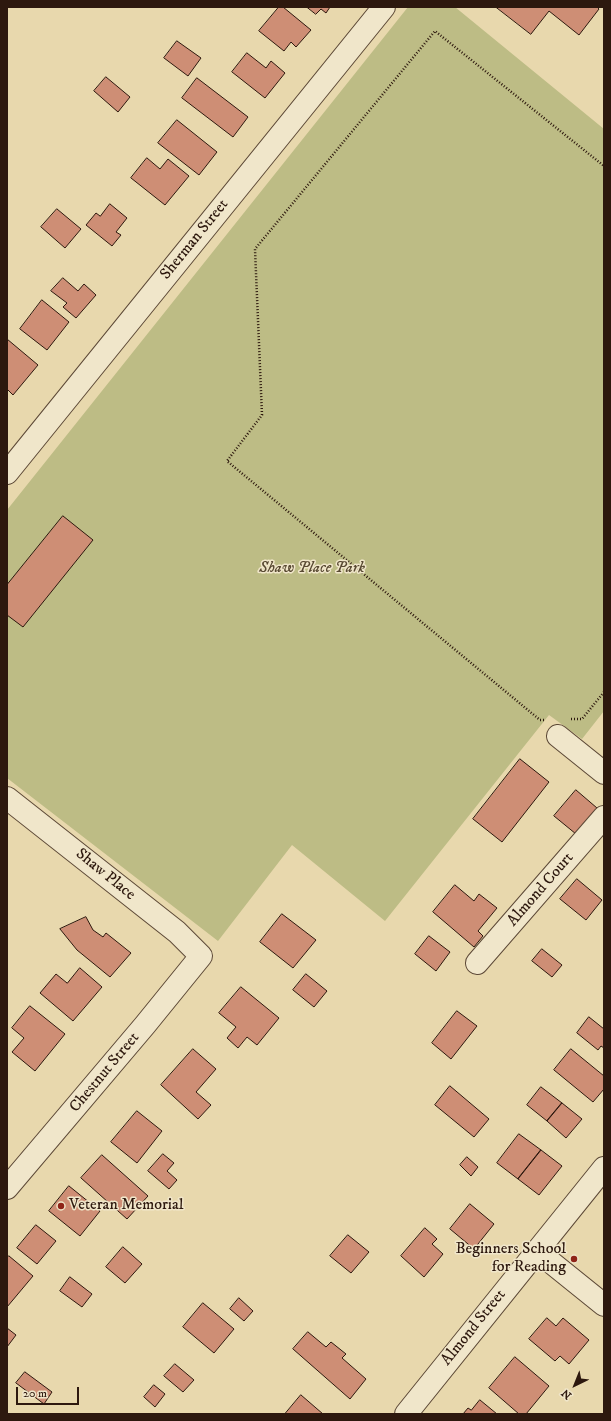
<!DOCTYPE html>
<html>
<head>
<meta charset="utf-8">
<style>
  body { margin:0 }
  #map { position:relative; width:611px; height:1421px; overflow:hidden; background:#e8d8ad; font-family:"IM FELL DW Pica",serif }
  canvas { display:block }
  .frame { position:absolute; inset:0; border:8px solid #2d180e; pointer-events:none }
  .north { position:absolute; left:555px; top:1365px; width:40px; height:40px; -webkit-text-stroke:3px #f0e6ca; paint-order:stroke; rotate:223deg; font-size:11px; font-weight:700; line-height:16px; text-align:center; color:#2d180e }
  .north::after { content:''; display:block; margin:auto; width:14px; height:18px; background:#2d180e; clip-path:polygon(50% 0,100% 100%,50% 72%,0 100%) }
  .scale { position:absolute; left:16px; top:1387px; width:63px; height:18px; box-sizing:border-box; border:2px solid #2d180e; border-top:0; padding-left:5px; font-size:12px; line-height:14px; white-space:nowrap; color:#2d180e; -webkit-text-stroke:3px #f0e6ca; paint-order:stroke }
</style>
</head>
<body>
<div id="map">
<canvas width="611" height="1421"></canvas>
<div class="frame"></div>
<div class="north">N</div>
<div class="scale">20 m</div>
</div>
<script>
const context = document.querySelector('canvas').getContext('2d');
context.lineJoin = 'round';
function fillPath(path, color) { context.fillStyle = color; context.fill(path, 'evenodd'); }
function strokePath(path, color, width, dash) { context.strokeStyle = color; context.lineWidth = width; context.lineCap = dash ? 'butt' : 'round'; context.setLineDash(dash || []); context.stroke(path); }
function drawText(font, color, halo, rows, align = 'center') {
  context.font = font + ' "IM FELL DW Pica",serif'; context.lineWidth = 3; context.setLineDash([]); context.textBaseline = 'middle'; context.strokeStyle = halo; context.fillStyle = color; for (const [text, x, y, turn = 0] of rows) {
    context.save(); context.translate(x, y); context.rotate((+turn || 0) * Math.PI / 180); context.textAlign = isNaN(turn) ? turn : align; if (halo) context.strokeText(text, 0, 0); context.fillText(text, 0, 0); context.restore();
  }
}
fillPath(new Path2D(`
  M 408,7 L 455,7 L 604,129 L 604,711 L 582,739 L 549,715 L 385,921 L 292,845 L 218,941 L 7,778 L 7,510 Z`), '#bdbc85');
const building = new Path2D(`
  M 279,7 L 283,7 L 311,30 L 296,47 L 291,42 L 284,51 L 259,31 Z
  M 307,7 L 330,7 L 326,13 L 321,9 L 316,14 Z
  M 496,7 L 597,7 L 599,9 L 579,35 L 549,11 L 531,34 Z
  M 177,41 L 201,58 L 188,76 L 164,58 Z
  M 247,53 L 266,68 L 271,61 L 285,73 L 265,98 L 232,72 Z
  M 106,77 L 130,97 L 118,112 L 94,91 Z
  M 197,78 L 248,117 L 233,137 L 182,98 Z
  M 177,120 L 217,152 L 199,175 L 158,143 Z
  M 147,158 L 160,169 L 168,159 L 189,176 L 165,205 L 131,178 Z
  M 110,204 L 127,218 L 116,232 L 121,235 L 112,246 L 86,225 L 96,213 L 100,216 Z
  M 57,209 L 81,229 L 65,248 L 41,227 Z
  M 63,278 L 78,291 L 84,284 L 96,295 L 76,318 L 63,307 L 67,303 L 51,291 Z
  M 42,300 L 69,322 L 47,350 L 20,329 Z
  M 7,339 L 38,365 L 13,395 L 7,389 Z
  M 63,516 L 93,540 L 23,627 L 7,615 L 7,585 Z
  M 520,759 L 549,782 L 502,842 L 473,819 Z
  M 576,790 L 597,808 L 576,834 L 554,816 Z
  M 577,879 L 602,900 L 586,920 L 560,899 Z
  M 455,885 L 474,901 L 479,894 L 497,908 L 478,931 L 483,936 L 474,947 L 433,912 Z
  M 282,914 L 316,940 L 293,968 L 260,942 Z
  M 86,917 L 93,930 L 103,937 L 106,933 L 131,953 L 110,977 L 77,950 L 60,929 Z
  M 429,936 L 450,952 L 436,971 L 415,954 Z
  M 542,949 L 562,965 L 552,977 L 532,961 Z
  M 80,968 L 102,987 L 73,1021 L 40,993 L 56,974 L 67,983 Z
  M 306,974 L 327,991 L 314,1007 L 293,990 Z
  M 241,987 L 279,1018 L 257,1045 L 247,1037 L 238,1048 L 227,1038 L 236,1027 L 219,1013 Z
  M 30,1006 L 65,1034 L 35,1071 L 12,1052 L 24,1038 L 12,1028 Z
  M 457,1011 L 477,1026 L 451,1059 L 432,1043 Z
  M 589,1017 L 604,1029 L 604,1048 L 601,1046 L 598,1050 L 577,1033 Z
  M 193,1049 L 216,1069 L 196,1092 L 211,1105 L 198,1119 L 161,1085 Z
  M 571,1049 L 604,1076 L 604,1089 L 593,1102 L 554,1070 Z
  M 450,1086 L 489,1119 L 474,1137 L 435,1105 Z
  M 541,1087 L 562,1103 L 547,1121 L 527,1105 Z
  M 562,1103 L 582,1119 L 566,1138 L 547,1121 Z
  M 137,1111 L 162,1131 L 137,1163 L 111,1142 Z
  M 519,1134 L 541,1150 L 518,1179 L 497,1163 Z
  M 541,1150 L 562,1166 L 539,1195 L 518,1179 Z
  M 163,1154 L 174,1163 L 167,1171 L 177,1180 L 169,1189 L 148,1171 Z
  M 102,1155 L 148,1196 L 127,1219 L 81,1178 Z
  M 467,1157 L 478,1167 L 471,1176 L 460,1165 Z
  M 69,1186 L 100,1211 L 80,1236 L 49,1211 Z
  M 470,1204 L 494,1224 L 474,1249 L 450,1229 Z
  M 36,1225 L 56,1241 L 37,1264 L 17,1248 Z
  M 425,1228 L 437,1239 L 432,1244 L 443,1254 L 424,1277 L 401,1256 Z
  M 348,1235 L 369,1252 L 351,1273 L 330,1256 Z
  M 123,1247 L 142,1264 L 125,1283 L 106,1267 Z
  M 9,1256 L 33,1276 L 7,1307 L 7,1258 Z
  M 70,1277 L 92,1294 L 82,1307 L 60,1291 Z
  M 239,1298 L 253,1311 L 244,1321 L 230,1309 Z
  M 203,1303 L 234,1329 L 214,1353 L 183,1327 Z
  M 547,1318 L 556,1326 L 563,1318 L 589,1340 L 569,1364 L 560,1356 L 555,1361 L 529,1339 Z
  M 7,1328 L 16,1335 L 7,1347 Z
  M 308,1332 L 326,1347 L 331,1342 L 346,1354 L 342,1358 L 366,1379 L 350,1399 L 293,1349 Z
  M 515,1357 L 549,1386 L 526,1414 L 519,1414 L 489,1388 Z
  M 175,1364 L 194,1380 L 183,1392 L 164,1376 Z
  M 25,1372 L 52,1392 L 44,1404 L 16,1383 Z
  M 154,1385 L 165,1394 L 155,1407 L 144,1397 Z
  M 301,1395 L 323,1414 L 285,1414 Z
  M 480,1400 L 497,1414 L 463,1414 L 468,1408 L 471,1410 Z`);
fillPath(building, '#ce8e75');
strokePath(building, '#2d180e', 1);
const street = new Path2D(`
  M 7,473 L 384,7
  M 558,736 L 604,773
  M 7,798 L 177,932 L 201,956 L 145,1025 L 7,1188
  M 477,963 L 604,817
  M 537,1251 L 604,1305
  M 406,1414 L 604,1168`);
strokePath(street, '#5c4836', 24);
strokePath(new Path2D(`
  M 571,719 L 582,719 L 604,692
  M 544,720 L 540,720 L 227,461 L 262,415 L 255,249 L 435,31 L 604,166`), '#2d180e', 2.5, [1, 2]);
strokePath(street, '#f0e6ca', 22);
for (const [x, y, r, color] of [
  [61,1206,4,"#8f2418"],
  [574,1259,4,"#8f2418"]
]) { const dot = new Path2D(); dot.arc(x, y, r, 0, 2 * Math.PI); context.fillStyle = color; context.fill(dot); strokePath(dot, '#f0e6ca', 1.5); }
drawText('16px', '#2d180e', '#f0e6ca', [
  ["Sherman Street",195,240,-51],
  ["Shaw Place",105,875,39],
  ["Almond Court",541,890,-49],
  ["Chestnut Street",105,1073,-50],
  ["Almond Street",474,1328,-51]
]);
drawText('italic 16px', '#584932', '#f0e6ca', [
  ["Shaw Place Park",312,569]
]);
drawText('16px', '#2d180e', '#f0e6ca', [
  ["Veteran Memorial",69,1206],
  ["Beginners School",566,1250,"right"],
  ["for Reading",566,1268,"right"]
], 'left');
</script>
</body>
</html>
